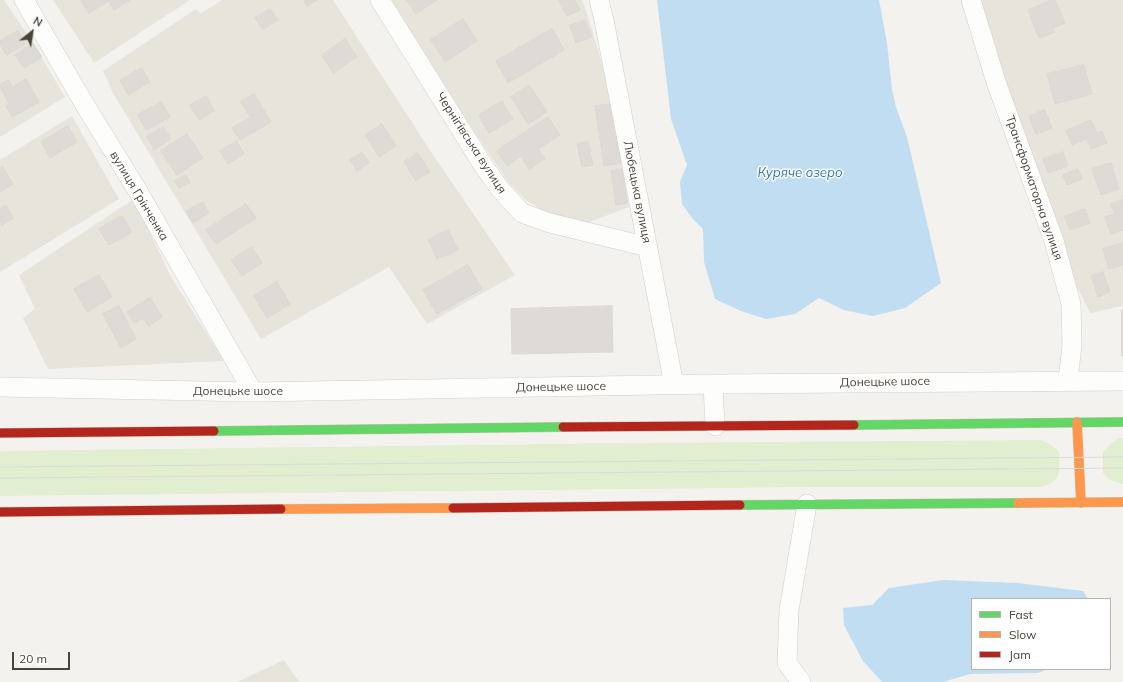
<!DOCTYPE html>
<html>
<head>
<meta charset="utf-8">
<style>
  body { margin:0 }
  #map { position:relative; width:1123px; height:682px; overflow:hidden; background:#f4f2ee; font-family:Mulish,sans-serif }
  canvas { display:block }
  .legend { position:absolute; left:971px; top:598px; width:140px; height:72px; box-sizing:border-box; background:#fff; border:1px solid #b7b4b0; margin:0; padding:5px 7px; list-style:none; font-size:12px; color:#4b4439 }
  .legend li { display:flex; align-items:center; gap:8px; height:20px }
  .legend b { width:20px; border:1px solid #b7b4b0 }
  .north { position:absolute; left:12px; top:12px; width:40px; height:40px; -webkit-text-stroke:3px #fff; paint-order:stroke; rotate:30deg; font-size:11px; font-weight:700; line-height:16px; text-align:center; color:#4b4439 }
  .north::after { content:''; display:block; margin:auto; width:14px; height:18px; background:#4b4439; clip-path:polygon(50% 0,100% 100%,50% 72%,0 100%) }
  .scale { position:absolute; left:12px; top:652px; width:58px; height:18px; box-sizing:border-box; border:2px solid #4b4439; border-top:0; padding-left:5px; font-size:12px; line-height:14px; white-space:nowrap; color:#4b4439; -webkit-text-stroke:3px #fff; paint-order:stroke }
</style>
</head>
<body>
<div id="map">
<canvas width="1123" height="682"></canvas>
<ul class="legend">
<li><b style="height:5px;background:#63d668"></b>Fast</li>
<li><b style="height:5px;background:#ff974d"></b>Slow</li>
<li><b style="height:5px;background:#b3261e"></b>Jam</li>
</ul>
<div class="north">N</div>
<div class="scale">20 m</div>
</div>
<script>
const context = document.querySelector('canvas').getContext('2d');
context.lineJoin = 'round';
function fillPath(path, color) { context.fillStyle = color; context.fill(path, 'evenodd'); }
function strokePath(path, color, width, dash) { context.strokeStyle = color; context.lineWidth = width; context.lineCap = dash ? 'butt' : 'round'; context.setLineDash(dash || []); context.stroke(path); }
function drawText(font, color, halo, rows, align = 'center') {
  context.font = font + ' Mulish,sans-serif'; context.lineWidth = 3; context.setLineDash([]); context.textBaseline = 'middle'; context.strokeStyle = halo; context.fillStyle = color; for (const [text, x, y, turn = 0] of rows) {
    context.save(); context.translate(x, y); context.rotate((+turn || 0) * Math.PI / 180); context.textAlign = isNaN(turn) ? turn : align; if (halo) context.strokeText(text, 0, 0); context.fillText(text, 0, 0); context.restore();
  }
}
fillPath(new Path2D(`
  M 0,0 L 4,0 L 33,43 L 65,97 L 0,137 Z
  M 53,0 L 190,0 L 94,63 Z
  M 222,0 L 333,0 L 429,149 L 515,275 L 427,324 L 389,267 L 261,339 L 113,93 L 103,71 L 196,9 L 200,14 Z
  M 384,0 L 582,0 L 586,10 L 614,104 L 629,207 L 587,223 L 559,220 L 527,201 L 509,183 Z
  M 980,0 L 1123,0 L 1123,306 L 1090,313 L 1063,258 Z
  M 72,116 L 119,199 L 0,272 L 0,160 Z
  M 134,199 L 171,277 L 224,361 L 48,369 L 23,318 L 35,309 L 19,275 Z
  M 284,660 L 299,682 L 237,682 Z`), '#e7e4dc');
fillPath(new Path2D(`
  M 1119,438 L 1123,438 L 1123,484 L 1110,480 L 1103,473 L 1103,452 L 1110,444 Z
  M 1040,440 L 1050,444 L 1059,452 C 1060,472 1062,482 1040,487 L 811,487 L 0,496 L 0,451 L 632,443 Z`), '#e1eecf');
fillPath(new Path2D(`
  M 657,0 L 879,0 L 887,43 L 892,89 L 896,107 L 907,137 L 941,283 L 905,308 L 873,316 L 844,310 L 819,298 L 795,314 L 766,319 L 741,311 L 715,299 L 704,262 L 703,229 L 692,218 L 682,204 L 680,182 L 687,165 L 671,119 Z
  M 943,580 L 1018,583 L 1083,591 L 1088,599 L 972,599 L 972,669 L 1048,669 L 1038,673 L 970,674 L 943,682 L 882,682 L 863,661 L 844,625 L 843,608 L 872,605 L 889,588 Z`), '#c0ddf1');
const building = new Path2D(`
  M 81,0 L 130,0 L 114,10 L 109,1 L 89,13 Z
  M 304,0 L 318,0 L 307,6 Z
  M 407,0 L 437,0 L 416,14 Z
  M 559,0 L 575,0 L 580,10 L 567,16 Z
  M 1052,0 L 1055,0 L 1065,23 L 1053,28 L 1055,32 L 1039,38 L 1028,10 Z
  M 270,9 L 278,20 L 263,30 L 255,18 Z
  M 463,19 L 477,41 L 445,62 L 431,40 Z
  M 585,20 L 592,37 L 576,43 L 570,26 Z
  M 552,29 L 564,50 L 508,83 L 496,61 Z
  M 18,31 L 26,44 L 6,55 L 0,44 L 0,41 Z
  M 345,39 L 357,57 L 333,73 L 322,55 Z
  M 33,43 L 42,57 L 24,68 L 15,55 Z
  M 1084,65 L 1092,94 L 1055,104 L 1047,74 Z
  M 142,68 L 150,82 L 128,95 L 120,80 Z
  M 26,79 L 39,102 L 12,117 L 6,106 L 9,104 L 0,87 L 0,84 L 9,80 L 12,87 Z
  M 529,85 L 547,112 L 528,124 L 511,97 Z
  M 254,94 L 264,110 L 250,117 L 241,102 Z
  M 206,96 L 214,111 L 199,120 L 190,105 Z
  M 502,101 L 513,119 L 489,133 L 479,115 Z
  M 161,102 L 170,117 L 146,130 L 138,115 Z
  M 612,104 L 621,163 L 604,166 L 595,106 Z
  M 264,110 L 271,122 L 240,140 L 232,128 Z
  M 1045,110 L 1052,128 L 1036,134 L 1029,116 Z
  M 548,117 L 560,135 L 538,149 L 545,159 L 529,170 L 521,156 L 507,166 L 497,151 Z
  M 1091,120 L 1097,133 L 1102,131 L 1107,143 L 1091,149 L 1087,139 L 1072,145 L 1066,131 Z
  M 382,124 L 396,146 L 379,157 L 365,135 Z
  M 68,126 L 77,142 L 50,158 L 41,142 Z
  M 163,127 L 171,139 L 154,150 L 147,137 Z
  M 187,134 L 203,158 L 177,175 L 161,151 Z
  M 237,141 L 244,154 L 228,164 L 220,151 Z
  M 588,142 L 593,165 L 582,167 L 577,144 Z
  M 1063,152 L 1068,166 L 1048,173 L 1043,159 Z
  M 362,153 L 369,163 L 357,171 L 350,160 Z
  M 418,153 L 430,172 L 416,181 L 404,162 Z
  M 1111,163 L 1119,189 L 1101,195 L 1092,169 Z
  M 3,167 L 13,184 L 0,192 L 0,169 Z
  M 622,169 L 627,203 L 616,205 L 611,171 Z
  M 1078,169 L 1082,179 L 1067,185 L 1063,175 Z
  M 186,175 L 190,182 L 179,188 L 175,181 Z
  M 1123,200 L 1123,230 L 1111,234 L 1105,217 L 1114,214 L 1111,204 Z
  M 203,202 L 209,213 L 193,223 L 186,211 Z
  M 246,204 L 256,218 L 216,244 L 206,230 Z
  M 6,205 L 14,218 L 2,225 L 0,221 L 0,209 Z
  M 1085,209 L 1090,223 L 1070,230 L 1064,217 Z
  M 122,216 L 132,232 L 109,245 L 99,229 Z
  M 448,230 L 458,250 L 437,259 L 428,240 Z
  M 1123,243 L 1123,265 L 1109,269 L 1103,249 Z
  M 252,247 L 262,263 L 242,276 L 231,260 Z
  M 468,265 L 482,289 L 437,314 L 423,290 Z
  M 1103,272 L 1110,292 L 1098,297 L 1091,276 Z
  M 99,275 L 112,297 L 87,312 L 74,289 Z
  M 277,282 L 290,304 L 267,318 L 254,296 Z
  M 150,298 L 162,317 L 149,326 L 143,318 L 134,323 L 127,312 Z
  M 119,306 L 136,339 L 121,348 L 103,314 Z
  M 612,306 L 613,352 L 512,354 L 511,309 Z
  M 1122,310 L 1123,310 L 1123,356 L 1122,356 Z`);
fillPath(building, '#dedbd6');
strokePath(building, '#dcd9d4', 1);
const street = new Path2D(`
  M 24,0 L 82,100 L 139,193 L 253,392
  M 380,0 L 483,165 L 500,189 L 522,213 L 550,223 L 648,247
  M 599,0 L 604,20 L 674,385
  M 971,0 L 996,82 L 1054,241 L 1071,304 L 1072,345 L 1068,380
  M 713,384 L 715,426
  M 0,387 L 253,392 L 713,384 L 1123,381
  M 801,682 L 787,663 L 789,610 L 807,504`);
const fast = new Path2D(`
  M 854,425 L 1123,422
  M 214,431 L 563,427
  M 740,505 L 1018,503`);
const slow = new Path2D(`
  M 1077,422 L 1081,503
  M 1018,503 L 1123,502
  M 281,509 L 453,508`);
const jam = new Path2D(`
  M 563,427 L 854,425
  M 0,433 L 214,431
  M 453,508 L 740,505
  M 0,512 L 281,509`);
strokePath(street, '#d2d0cb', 20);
strokePath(fast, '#ccbfa9', 10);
strokePath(slow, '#ccbfa9', 10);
strokePath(jam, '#ccbfa9', 10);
strokePath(street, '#fdfdfc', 19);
strokePath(fast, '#63d668', 9);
strokePath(slow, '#ff974d', 9);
strokePath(jam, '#b3261e', 9);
strokePath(new Path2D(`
  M 0,467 L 1123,457
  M 0,478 L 1123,468`), '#dbdbda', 1);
drawText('12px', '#4b4439', '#fff', [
  ["Чернігівська вулиця",471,143,57],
  ["Трансформаторна вулиця",1034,188,71],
  ["Любецька вулиця",637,192,79],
  ["вулиця Грінченка",139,196,59],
  ["Донецьке шосе",885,382,-1],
  ["Донецьке шосе",561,387,-1],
  ["Донецьке шосе",238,391]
]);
drawText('italic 13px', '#2e7ab2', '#fff', [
  ["Куряче озеро",800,173]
]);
</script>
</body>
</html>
